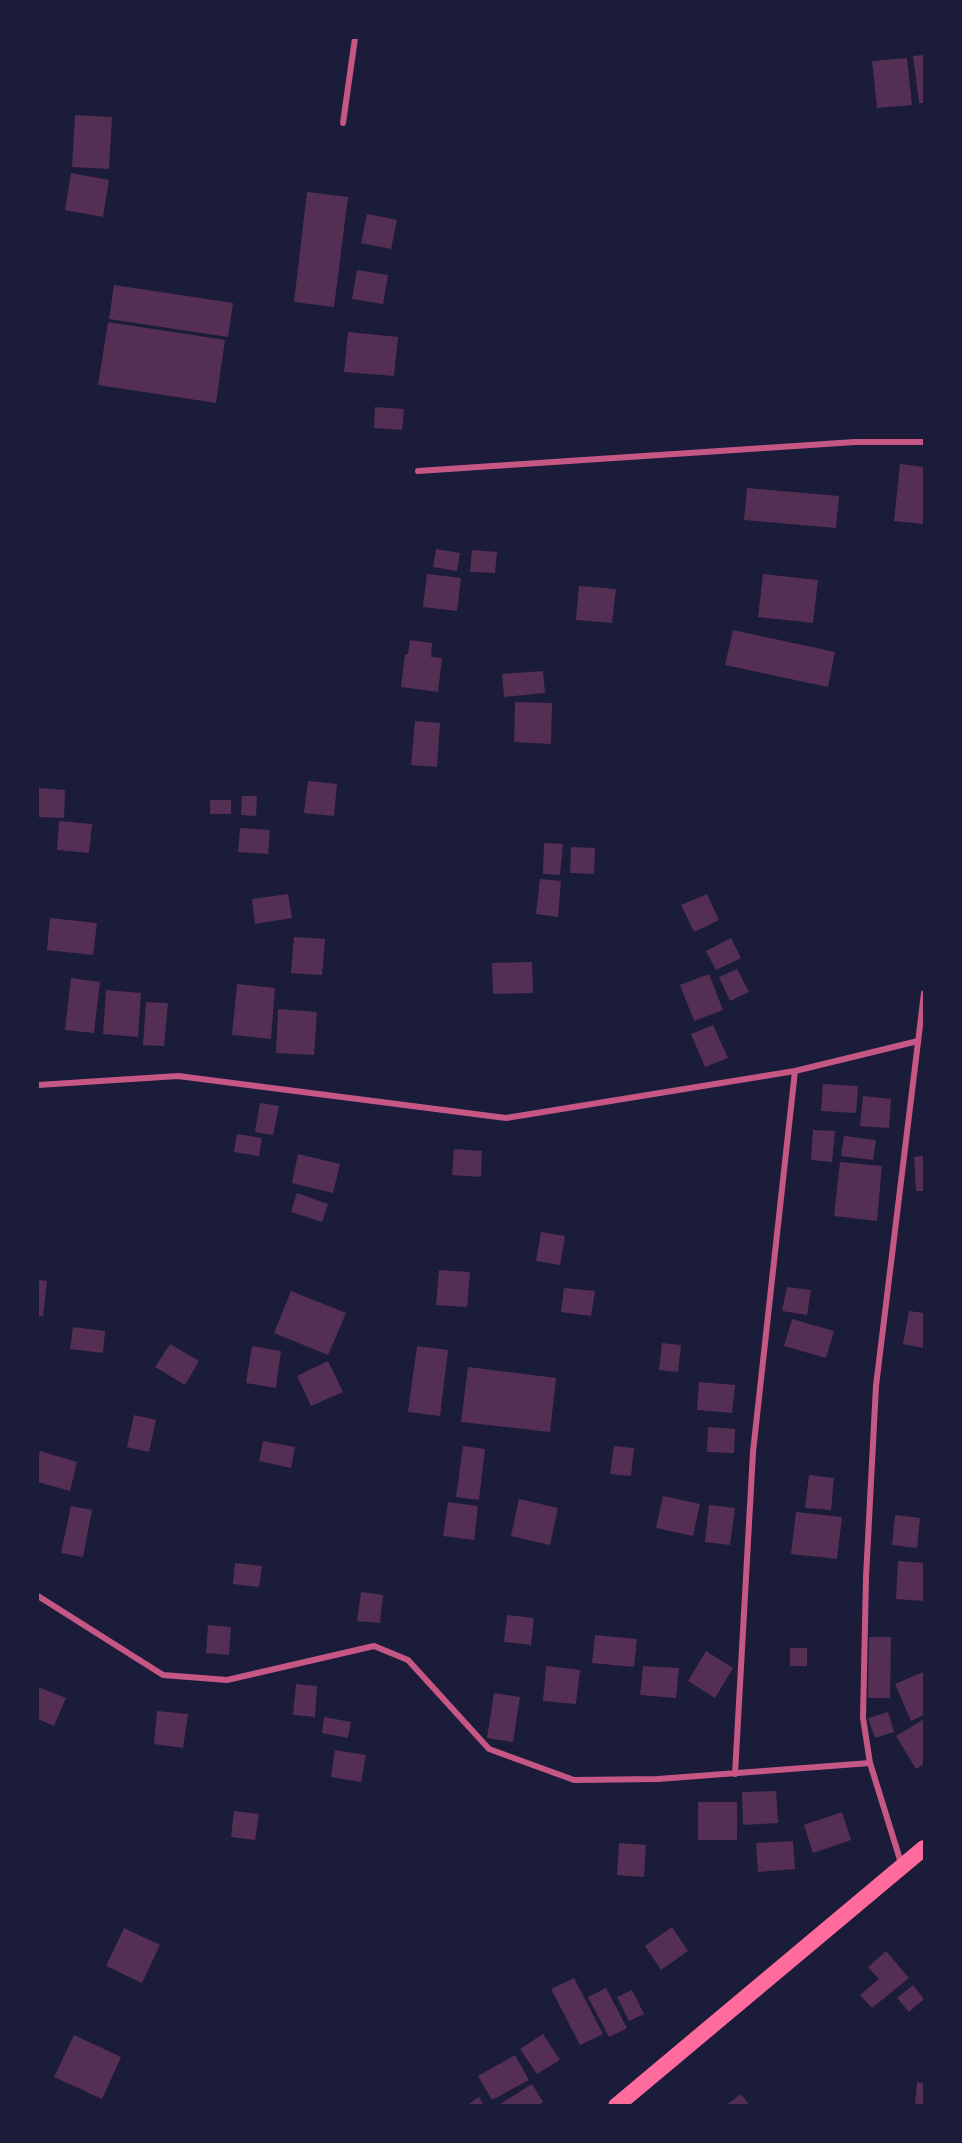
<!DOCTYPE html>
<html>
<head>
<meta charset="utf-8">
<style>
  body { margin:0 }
  #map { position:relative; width:962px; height:2143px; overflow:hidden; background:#1b1b3a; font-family:Helvetica,sans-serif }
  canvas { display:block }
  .frame { position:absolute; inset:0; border:39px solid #1b1b3a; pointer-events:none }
</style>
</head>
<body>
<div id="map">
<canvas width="962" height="2143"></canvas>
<div class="frame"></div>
</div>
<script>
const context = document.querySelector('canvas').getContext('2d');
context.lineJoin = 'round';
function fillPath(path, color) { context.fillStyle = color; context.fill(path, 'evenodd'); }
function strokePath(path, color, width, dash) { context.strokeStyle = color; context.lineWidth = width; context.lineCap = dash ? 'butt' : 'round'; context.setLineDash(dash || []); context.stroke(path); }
fillPath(new Path2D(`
  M 924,55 L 924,103 L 919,103 L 913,56 Z
  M 907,58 L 912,105 L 877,108 L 872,61 Z
  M 75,115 L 112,117 L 109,169 L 72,167 Z
  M 71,173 L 109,180 L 103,217 L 65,210 Z
  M 307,192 L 348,197 L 334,307 L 294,302 Z
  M 367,214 L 397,220 L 391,249 L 361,243 Z
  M 357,270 L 388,275 L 383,304 L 352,299 Z
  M 114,285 L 233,303 L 228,337 L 109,319 Z
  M 108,322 L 225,340 L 216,403 L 98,385 Z
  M 348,332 L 398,337 L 394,376 L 344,372 Z
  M 375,407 L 404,409 L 402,430 L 374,428 Z
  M 900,464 L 924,467 L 924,524 L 894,521 Z
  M 747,488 L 839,496 L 836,528 L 744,520 Z
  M 436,549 L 460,553 L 457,571 L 433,567 Z
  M 472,550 L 497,552 L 495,573 L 470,572 Z
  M 427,574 L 461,578 L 457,611 L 423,607 Z
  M 763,574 L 818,580 L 813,623 L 758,617 Z
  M 579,586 L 616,589 L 612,623 L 576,620 Z
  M 733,630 L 835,652 L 828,687 L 725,665 Z
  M 410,640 L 432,643 L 431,657 L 442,658 L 438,692 L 401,687 L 405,654 L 408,654 Z
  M 543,671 L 545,693 L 504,697 L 502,674 Z
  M 515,702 L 552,703 L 551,744 L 514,742 Z
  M 415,721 L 440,723 L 437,767 L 411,765 Z
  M 308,781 L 337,784 L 334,816 L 304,813 Z
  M 38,788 L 65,790 L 64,818 L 38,817 Z
  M 242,796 L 257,796 L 256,816 L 241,815 Z
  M 210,800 L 231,800 L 231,814 L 210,814 Z
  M 59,821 L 92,824 L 89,853 L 57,850 Z
  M 240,828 L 270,830 L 268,854 L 238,852 Z
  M 544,843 L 563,844 L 560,875 L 543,874 Z
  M 571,847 L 595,848 L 594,874 L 570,873 Z
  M 540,879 L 561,881 L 558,917 L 536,914 Z
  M 288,894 L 292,918 L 255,924 L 252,899 Z
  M 707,894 L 719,920 L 694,932 L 681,905 Z
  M 50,918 L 97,923 L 93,955 L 47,950 Z
  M 294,937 L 325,939 L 322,975 L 291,973 Z
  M 731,938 L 741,958 L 716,970 L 706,951 Z
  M 532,962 L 533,993 L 493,994 L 492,963 Z
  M 737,969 L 749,992 L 730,1001 L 719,977 Z
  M 709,974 L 723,1010 L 694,1021 L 680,985 Z
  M 71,978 L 100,982 L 94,1033 L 65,1030 Z
  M 237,984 L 275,988 L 271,1039 L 232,1035 Z
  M 106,990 L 141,993 L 138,1037 L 103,1034 Z
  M 146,1002 L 168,1003 L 164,1046 L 143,1045 Z
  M 278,1009 L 317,1012 L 314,1055 L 276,1053 Z
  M 713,1025 L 728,1058 L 705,1067 L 691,1034 Z
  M 823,1084 L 858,1086 L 856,1113 L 821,1111 Z
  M 863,1096 L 891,1099 L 889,1128 L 860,1126 Z
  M 260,1103 L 279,1106 L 273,1135 L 255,1132 Z
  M 813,1130 L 835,1131 L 832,1162 L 811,1160 Z
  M 237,1134 L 262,1138 L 259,1156 L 234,1152 Z
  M 844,1136 L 876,1140 L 873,1160 L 841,1156 Z
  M 454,1149 L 482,1151 L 481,1177 L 452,1175 Z
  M 298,1154 L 340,1164 L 333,1193 L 292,1183 Z
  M 924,1156 L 924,1191 L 916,1191 L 914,1157 Z
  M 840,1162 L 882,1166 L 877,1221 L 834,1216 Z
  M 297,1193 L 328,1204 L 322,1222 L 291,1212 Z
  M 541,1232 L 565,1236 L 560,1265 L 536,1261 Z
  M 439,1270 L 470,1272 L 467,1307 L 436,1305 Z
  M 38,1280 L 47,1281 L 43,1316 L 38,1316 Z
  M 787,1287 L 811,1290 L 807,1315 L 782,1311 Z
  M 564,1288 L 595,1291 L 591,1316 L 561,1312 Z
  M 291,1291 L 346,1313 L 328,1355 L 274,1333 Z
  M 909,1311 L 924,1313 L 924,1348 L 903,1344 Z
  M 792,1319 L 834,1331 L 826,1358 L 784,1346 Z
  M 73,1327 L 105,1331 L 103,1353 L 70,1349 Z
  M 662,1343 L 681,1345 L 678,1372 L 659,1370 Z
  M 170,1344 L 199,1361 L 185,1385 L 155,1367 Z
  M 252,1346 L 281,1351 L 276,1388 L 246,1383 Z
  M 417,1346 L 448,1350 L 440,1416 L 408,1412 Z
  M 328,1361 L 343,1392 L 311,1406 L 297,1376 Z
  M 468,1367 L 556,1378 L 550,1432 L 461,1422 Z
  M 699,1382 L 735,1385 L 732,1413 L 697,1410 Z
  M 134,1415 L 156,1420 L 149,1452 L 127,1447 Z
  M 708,1427 L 735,1429 L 734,1453 L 707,1452 Z
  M 263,1441 L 295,1447 L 291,1468 L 259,1461 Z
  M 463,1446 L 485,1449 L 479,1500 L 456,1497 Z
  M 614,1446 L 634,1448 L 631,1476 L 610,1474 Z
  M 40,1451 L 77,1462 L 70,1491 L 38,1482 L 38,1461 Z
  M 809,1475 L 834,1478 L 831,1510 L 805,1508 Z
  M 663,1496 L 700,1504 L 693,1536 L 656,1528 Z
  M 519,1499 L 558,1508 L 550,1545 L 511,1536 Z
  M 448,1502 L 478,1506 L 474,1540 L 443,1536 Z
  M 709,1505 L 735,1508 L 730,1545 L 705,1542 Z
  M 71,1506 L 92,1510 L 83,1557 L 61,1553 Z
  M 796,1512 L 842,1517 L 837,1559 L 791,1554 Z
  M 895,1515 L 920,1518 L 917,1548 L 892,1545 Z
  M 898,1561 L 924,1563 L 924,1601 L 896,1599 Z
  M 235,1563 L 262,1566 L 259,1587 L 233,1584 Z
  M 361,1592 L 383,1595 L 380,1623 L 357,1621 Z
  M 507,1615 L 534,1618 L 531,1645 L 504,1642 Z
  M 208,1625 L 231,1627 L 229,1655 L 206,1653 Z
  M 595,1635 L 637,1639 L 634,1667 L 592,1663 Z
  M 869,1637 L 891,1637 L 890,1698 L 868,1698 Z
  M 790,1648 L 807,1648 L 807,1666 L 790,1666 Z
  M 706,1651 L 733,1668 L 715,1698 L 688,1681 Z
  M 546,1666 L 580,1670 L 576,1704 L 543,1701 Z
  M 643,1666 L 679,1668 L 676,1698 L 640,1695 Z
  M 923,1672 L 924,1676 L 924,1715 L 911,1721 L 895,1684 Z
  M 296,1684 L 317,1686 L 315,1717 L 293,1715 Z
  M 38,1687 L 66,1698 L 54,1726 L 38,1719 Z
  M 494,1693 L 520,1697 L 513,1742 L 487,1738 Z
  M 157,1711 L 188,1714 L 183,1748 L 154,1744 Z
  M 888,1712 L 894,1732 L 875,1738 L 868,1718 Z
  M 324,1717 L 351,1722 L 348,1738 L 322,1733 Z
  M 924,1719 L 924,1764 L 916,1769 L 896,1736 Z
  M 335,1750 L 366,1755 L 361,1782 L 331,1777 Z
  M 776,1791 L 778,1823 L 743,1825 L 742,1792 Z
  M 698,1802 L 737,1802 L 737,1840 L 698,1840 Z
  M 234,1811 L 259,1814 L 255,1840 L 231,1837 Z
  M 842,1812 L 851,1840 L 813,1853 L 804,1825 Z
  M 793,1841 L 795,1869 L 758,1872 L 756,1843 Z
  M 619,1843 L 646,1845 L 644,1877 L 617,1875 Z
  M 672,1927 L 688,1951 L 661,1970 L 645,1946 Z
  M 124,1928 L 160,1945 L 142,1983 L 106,1966 Z
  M 886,1951 L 909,1978 L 872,2008 L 860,1995 L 879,1979 L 868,1967 Z
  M 574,1978 L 603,2034 L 580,2045 L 551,1989 Z
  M 913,1985 L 924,1999 L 909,2012 L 897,1998 Z
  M 606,1988 L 627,2028 L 609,2037 L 588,1997 Z
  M 632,1990 L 644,2014 L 629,2021 L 617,1997 Z
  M 543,2034 L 560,2060 L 537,2074 L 520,2049 Z
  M 74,2035 L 121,2057 L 102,2099 L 54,2077 Z
  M 515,2055 L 529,2080 L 492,2100 L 478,2076 Z
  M 917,2082 L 924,2083 L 924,2106 L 915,2106 Z
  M 532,2084 L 543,2102 L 537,2106 L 497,2106 Z
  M 741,2094 L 750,2106 L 725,2106 Z
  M 479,2097 L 484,2106 L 466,2106 Z`), '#542f53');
strokePath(new Path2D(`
  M 343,123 L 355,38
  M 418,471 L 855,442 L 924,442
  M 38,1085 L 178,1076 L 506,1118 L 795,1071 L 918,1041
  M 38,1596 L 163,1675 L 227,1680 L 374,1646 L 408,1660 L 489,1749 L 574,1780 L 658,1779 L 870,1763
  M 735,1774 L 753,1452 L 795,1071
  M 902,1866 L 870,1763 L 863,1718 L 866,1577 L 876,1386 L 924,993`), '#c65784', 6);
strokePath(new Path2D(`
  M 616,2106 L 924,1848`), '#ff6b9d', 16);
</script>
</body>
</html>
